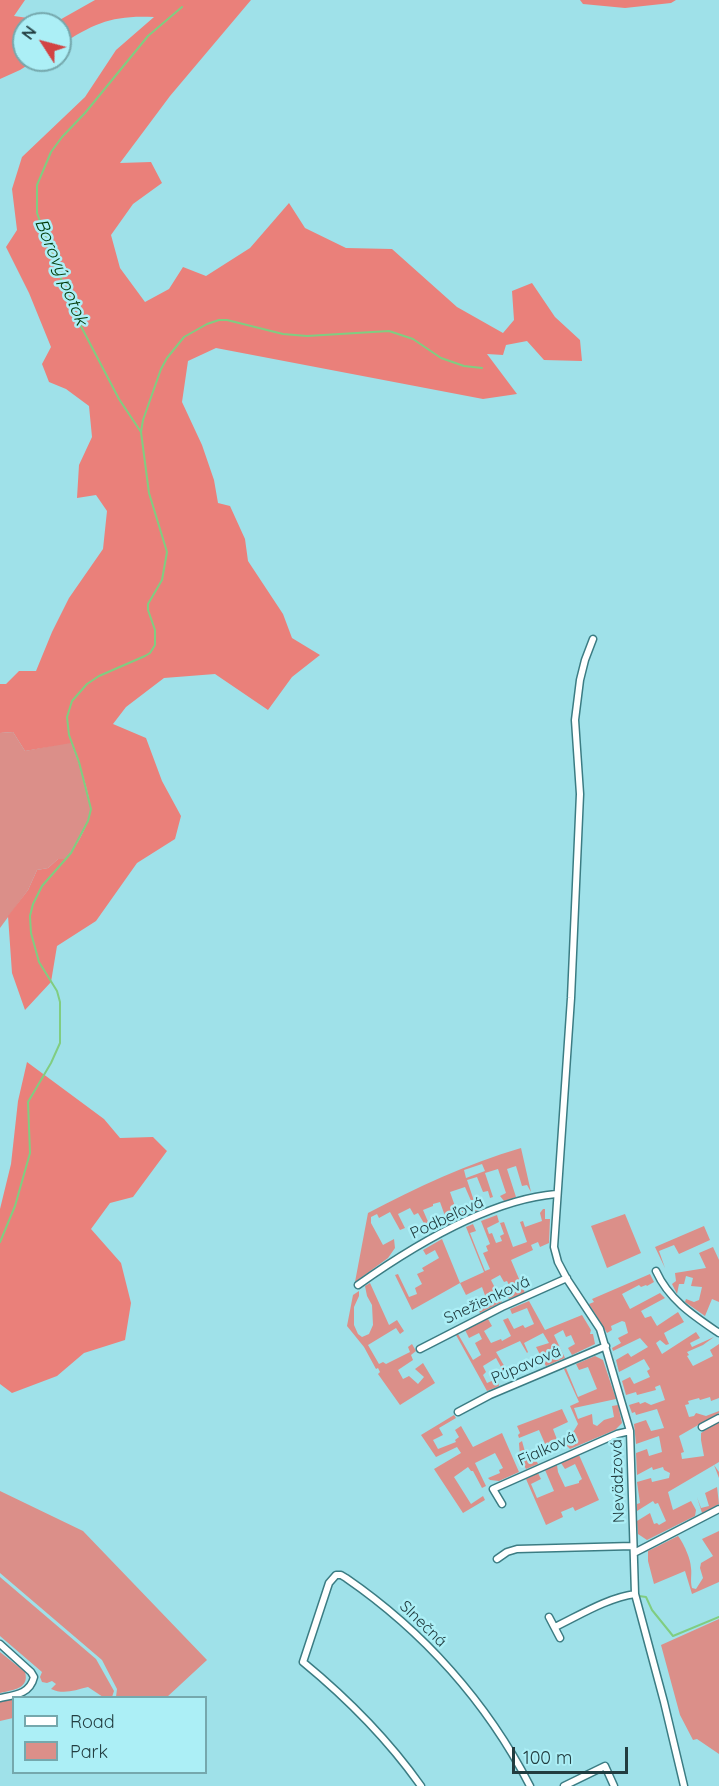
<!DOCTYPE html>
<html>
<head>
<meta charset="utf-8">
<style>
  body { margin:0 }
  #map { position:relative; width:719px; height:1786px; overflow:hidden; background:#9fe1e9; font-family:Quicksand,sans-serif }
  canvas { display:block }
  .legend { position:absolute; left:12px; top:1696px; width:195px; height:78px; box-sizing:border-box; background:#aceff6; border:2px solid #75a8ad; margin:0; padding:8px 10px; list-style:none; font-size:18px; color:#223d40 }
  .legend li { display:flex; align-items:center; gap:12px; height:30px }
  .legend b { width:30px; border:2px solid #75a8ad }
  .north { position:absolute; left:12px; top:12px; width:60px; height:60px; box-sizing:border-box; background:#aceff6; border:2px solid #75a8ad; border-radius:50%; rotate:306deg; font-size:16px; font-weight:700; line-height:24px; text-align:center; color:#223d40 }
  .north::after { content:''; display:block; margin:auto; width:21px; height:27px; background:#d24343; clip-path:polygon(50% 0,100% 100%,50% 72%,0 100%) }
  .scale { position:absolute; left:512px; top:1747px; width:116px; height:27px; box-sizing:border-box; border:3px solid #223d40; border-top:0; padding-left:8px; font-size:18px; line-height:21px; white-space:nowrap; color:#223d40; -webkit-text-stroke:4px #aceff6; paint-order:stroke }
</style>
</head>
<body>
<div id="map">
<canvas width="719" height="1786"></canvas>
<ul class="legend">
<li><b style="height:8px;background:#fff"></b>Road</li>
<li><b style="height:16px;background:#db8f89"></b>Park</li>
</ul>
<div class="north">N</div>
<div class="scale">100 m</div>
</div>
<script>
const context = document.querySelector('canvas').getContext('2d');
context.lineJoin = 'round';
function fillPath(path, color) { context.fillStyle = color; context.fill(path, 'evenodd'); }
function strokePath(path, color, width, dash) { context.strokeStyle = color; context.lineWidth = width; context.lineCap = dash ? 'butt' : 'round'; context.setLineDash(dash || []); context.stroke(path); }
function drawText(font, color, halo, rows, align = 'center') {
  context.font = font + ' Quicksand,sans-serif'; context.lineWidth = 5; context.setLineDash([]); context.textBaseline = 'middle'; context.strokeStyle = halo; context.fillStyle = color; for (const [text, x, y, turn = 0] of rows) {
    context.save(); context.translate(x, y); context.rotate((+turn || 0) * Math.PI / 180); context.textAlign = isNaN(turn) ? turn : align; if (halo) context.strokeText(text, 0, 0); context.fillText(text, 0, 0); context.restore();
  }
}
fillPath(new Path2D(`
  M 13,732 L 25,751 L 71,742 C 77,759 92,796 90,812 C 87,828 75,846 66,859 L 58,859 L 48,868 L 37,870 L 28,890 L 0,928 L 0,733 Z
  M 521,1148 L 531,1192 L 527,1185 L 522,1186 L 516,1166 L 507,1169 L 516,1197 L 504,1201 L 500,1196 L 506,1193 L 498,1169 L 485,1173 L 493,1197 L 490,1198 L 488,1191 L 483,1192 L 477,1177 L 467,1180 L 475,1204 L 483,1202 L 484,1209 L 476,1212 L 465,1187 L 450,1192 L 457,1212 L 465,1210 L 466,1216 L 446,1225 L 443,1218 L 445,1216 L 440,1202 L 433,1204 L 433,1206 L 423,1210 L 432,1231 L 429,1232 L 418,1213 L 414,1215 L 410,1208 L 398,1214 L 405,1228 L 400,1230 L 390,1212 L 379,1218 L 377,1214 L 371,1217 L 371,1223 L 383,1245 L 394,1239 L 395,1248 L 388,1258 L 355,1282 L 368,1213 C 417,1187 467,1164 521,1148 ZM 482,1164 L 485,1171 L 466,1178 L 464,1170 Z
  M 543,1209 L 545,1209 L 545,1219 L 550,1219 L 549,1243 L 540,1247 L 538,1242 L 531,1245 L 533,1250 L 511,1260 L 525,1293 L 509,1299 L 505,1292 L 511,1289 L 507,1281 L 504,1282 L 500,1275 L 491,1280 L 502,1302 L 480,1313 L 476,1306 L 487,1301 L 482,1287 L 466,1295 L 460,1283 L 412,1310 L 395,1275 L 398,1274 L 409,1297 L 417,1294 L 415,1288 L 422,1284 L 417,1274 L 424,1271 L 422,1268 L 439,1258 L 435,1250 L 426,1255 L 423,1250 L 442,1239 L 460,1283 L 484,1272 L 466,1227 L 473,1224 L 476,1231 L 470,1233 L 485,1271 L 490,1269 L 483,1253 L 488,1251 L 486,1246 L 490,1244 L 481,1221 L 497,1215 L 499,1222 L 487,1228 L 489,1234 L 492,1233 L 496,1243 L 502,1241 L 500,1236 L 504,1234 L 500,1223 L 504,1222 L 513,1247 L 527,1242 L 520,1222 L 523,1221 L 525,1227 L 542,1221 L 540,1213 Z
  M 625,1214 L 641,1253 L 607,1268 L 591,1226 Z
  M 704,1226 L 710,1240 L 679,1254 L 674,1245 L 659,1251 L 665,1268 L 655,1247 Z
  M 713,1247 L 719,1260 L 719,1302 L 712,1299 L 705,1316 L 685,1302 L 686,1299 L 694,1302 L 699,1300 L 702,1287 L 691,1286 L 693,1278 L 686,1276 L 684,1284 L 679,1284 L 677,1294 L 672,1284 L 676,1281 L 675,1273 L 706,1268 L 699,1253 Z
  M 650,1274 L 654,1282 L 647,1286 L 646,1285 L 641,1287 L 639,1285 L 622,1294 L 630,1309 L 660,1293 L 665,1298 L 641,1311 L 645,1318 L 651,1316 L 657,1326 L 678,1312 L 684,1322 L 664,1333 L 669,1344 L 666,1345 L 660,1340 L 656,1343 L 662,1354 L 696,1332 L 700,1338 L 690,1343 L 692,1347 L 714,1337 L 703,1345 L 687,1352 L 689,1355 L 687,1356 L 693,1366 L 713,1356 L 710,1350 L 719,1344 L 719,1398 L 711,1401 L 710,1397 L 700,1400 L 699,1398 L 688,1401 L 689,1404 L 685,1405 L 689,1417 L 694,1416 L 696,1413 L 706,1416 L 719,1411 L 719,1413 L 679,1436 L 684,1452 L 681,1453 L 682,1459 L 704,1456 L 701,1440 L 701,1433 L 719,1421 L 719,1462 L 714,1465 L 719,1472 L 719,1478 L 714,1465 L 668,1492 L 673,1510 L 691,1501 L 696,1510 L 695,1516 L 647,1540 L 638,1534 L 637,1521 L 650,1513 L 654,1524 L 657,1523 L 659,1525 L 666,1521 L 658,1503 L 655,1504 L 653,1501 L 637,1511 L 637,1504 L 640,1503 L 637,1482 L 651,1478 L 652,1482 L 669,1478 L 670,1473 L 664,1470 L 663,1467 L 653,1470 L 652,1467 L 637,1475 L 636,1453 L 647,1449 L 649,1456 L 662,1452 L 659,1436 L 636,1444 L 634,1424 L 646,1420 L 651,1431 L 664,1428 L 657,1409 L 636,1415 L 635,1412 L 632,1413 L 629,1405 L 639,1402 L 640,1404 L 645,1402 L 651,1405 L 665,1400 L 660,1385 L 655,1387 L 656,1390 L 637,1395 L 636,1392 L 626,1395 L 622,1381 L 630,1377 L 634,1384 L 650,1377 L 647,1371 L 650,1369 L 644,1359 L 619,1372 L 616,1360 L 628,1353 L 631,1357 L 648,1347 L 640,1338 L 613,1351 L 612,1348 L 621,1343 L 618,1338 L 628,1333 L 625,1322 L 622,1321 L 611,1326 L 612,1330 L 607,1333 L 589,1304 L 594,1302 L 592,1299 Z
  M 370,1283 L 389,1325 L 397,1320 L 404,1331 L 400,1334 L 396,1328 L 368,1345 L 379,1364 L 383,1362 L 386,1364 L 410,1352 L 408,1347 L 412,1344 L 416,1351 L 411,1355 L 413,1360 L 398,1370 L 403,1379 L 409,1376 L 418,1384 L 424,1377 L 415,1369 L 423,1363 L 435,1383 L 400,1405 L 378,1374 L 380,1372 L 378,1368 L 376,1369 L 364,1347 L 347,1326 L 353,1295 L 359,1291 L 359,1296 L 354,1307 L 354,1325 L 358,1334 L 362,1337 L 369,1334 L 373,1325 L 372,1305 L 367,1296 L 365,1286 Z
  M 529,1301 L 545,1330 L 582,1315 L 591,1330 L 590,1334 L 593,1334 L 595,1344 L 572,1355 L 568,1348 L 575,1344 L 571,1335 L 566,1337 L 563,1330 L 554,1335 L 565,1358 L 546,1366 L 536,1347 L 549,1343 L 543,1333 L 524,1343 L 528,1352 L 527,1353 L 520,1341 L 496,1352 L 509,1374 L 506,1376 L 496,1358 L 483,1366 L 486,1372 L 483,1375 L 487,1383 L 494,1380 L 498,1382 L 499,1386 L 487,1391 L 456,1335 L 458,1334 L 473,1360 L 481,1355 L 475,1343 L 482,1339 L 479,1333 L 469,1338 L 465,1330 L 488,1319 L 492,1326 L 484,1331 L 491,1343 L 501,1339 L 502,1341 L 511,1336 L 503,1320 L 508,1318 L 514,1329 L 523,1325 L 525,1328 L 534,1324 L 527,1308 L 512,1314 L 510,1309 Z
  M 595,1356 L 603,1360 L 616,1399 L 574,1408 L 578,1419 L 592,1414 L 593,1424 L 597,1426 L 604,1420 L 614,1417 L 612,1406 L 618,1405 L 622,1423 L 615,1430 L 570,1449 L 566,1445 L 567,1441 L 573,1438 L 572,1434 L 578,1424 L 570,1406 L 579,1402 L 564,1369 L 566,1368 L 578,1397 L 597,1389 L 588,1367 L 579,1370 L 576,1364 Z
  M 562,1409 L 568,1422 L 553,1429 L 558,1442 L 546,1446 L 539,1430 L 519,1438 L 518,1435 L 520,1433 L 517,1426 Z
  M 454,1415 L 456,1418 L 439,1428 L 443,1435 L 433,1440 L 438,1449 L 456,1442 L 455,1440 L 459,1437 L 455,1430 L 461,1426 L 473,1447 L 502,1433 L 519,1472 L 499,1481 L 490,1480 L 488,1478 L 500,1473 L 499,1470 L 503,1468 L 495,1453 L 475,1463 L 486,1486 L 482,1488 L 473,1471 L 471,1471 L 468,1467 L 454,1477 L 471,1504 L 483,1496 L 485,1500 L 463,1513 L 434,1469 L 461,1453 L 457,1447 L 436,1457 L 421,1435 Z
  M 522,1441 L 527,1459 L 534,1456 L 538,1464 L 526,1469 L 520,1457 L 519,1443 Z
  M 579,1455 L 599,1500 L 575,1511 L 573,1507 L 561,1512 L 563,1517 L 546,1525 L 526,1479 L 538,1473 L 541,1479 L 531,1484 L 537,1498 L 554,1491 L 545,1470 L 557,1465 L 558,1472 L 565,1487 L 579,1483 L 579,1481 L 582,1479 L 575,1464 L 565,1469 L 561,1463 Z
  M 717,1487 L 719,1504 L 702,1513 L 697,1497 L 701,1508 L 709,1506 L 705,1493 Z
  M 0,1491 L 83,1531 L 207,1660 L 167,1697 L 116,1697 L 117,1689 L 102,1660 L 0,1573 Z
  M 719,1531 L 719,1582 L 692,1594 L 685,1571 L 654,1584 L 648,1561 L 648,1551 L 678,1536 C 683,1542 691,1559 691,1568 C 692,1575 690,1580 692,1588 L 696,1589 L 703,1578 L 700,1568 L 701,1563 L 713,1556 L 702,1539 Z
  M 0,1577 L 96,1659 L 114,1691 L 112,1697 L 103,1697 L 88,1687 C 75,1690 64,1695 51,1689 L 56,1684 L 52,1681 L 47,1683 L 42,1682 L 40,1677 L 42,1672 L 0,1636 Z
  M 719,1619 L 719,1754 L 697,1739 L 693,1740 L 680,1715 L 661,1645 Z
  M 0,1652 L 25,1672 C 30,1689 12,1690 0,1693 Z
  M 13,1699 L 13,1718 L 0,1721 L 0,1702 Z`), '#db8f89');
fillPath(new Path2D(`
  M 0,0 L 25,0 L 14,16 L 56,22 L 95,0 L 251,0 L 170,96 L 120,163 L 151,162 L 162,183 L 133,204 L 111,235 L 120,268 L 145,302 L 169,289 L 183,267 L 206,276 L 250,248 L 289,203 L 305,228 L 346,248 L 392,249 L 457,307 L 503,333 L 514,320 L 512,291 L 532,283 L 555,317 L 580,340 L 582,361 L 544,360 L 527,341 L 506,345 L 503,355 L 487,354 L 517,394 L 483,399 L 216,348 L 188,361 L 182,402 L 202,445 L 214,480 L 218,503 L 230,506 L 245,539 L 248,561 L 283,614 L 292,638 L 320,655 L 292,677 L 268,710 L 215,674 L 164,678 L 126,707 L 113,724 L 146,738 L 162,781 L 181,816 L 175,839 L 137,863 L 96,921 L 57,946 L 51,982 L 25,1010 L 12,973 L 8,916 L 28,890 L 37,870 L 48,868 L 58,859 L 66,859 C 76,847 87,828 90,812 C 92,797 77,758 71,743 L 25,751 L 13,732 L 0,733 L 0,684 L 6,684 L 19,671 L 36,671 L 52,632 L 69,598 L 103,549 L 107,511 L 96,495 L 77,498 L 79,465 L 92,437 L 89,406 L 66,389 L 49,382 L 42,364 L 51,347 L 29,293 L 6,247 L 17,230 L 12,189 L 22,157 L 85,97 L 116,50 L 154,17 C 112,15 95,23 60,45 L 60,24 L 24,24 L 24,60 L 36,60 L 20,70 L 0,79 Z
  M 580,0 L 676,0 L 671,3 L 625,8 L 583,4 Z
  M 27,1062 L 104,1119 L 120,1138 L 153,1137 L 167,1151 L 133,1197 L 110,1203 L 91,1229 L 121,1263 L 131,1303 L 125,1340 L 84,1353 L 57,1376 L 12,1393 L 0,1384 L 0,1209 L 11,1164 L 18,1101 Z`), '#ea807a');
strokePath(new Path2D(`
  M 141,432 L 119,399 L 73,311 L 37,213 L 37,185 L 51,152 L 62,137 L 85,113 L 148,36 L 182,7
  M 0,1242 L 15,1206 L 30,1153 L 28,1102 L 51,1063 L 60,1043 L 60,1002 L 57,991 L 39,962 L 31,933 L 30,916 L 33,904 L 42,886 L 71,853 L 88,821 L 91,809 L 79,762 L 69,735 L 67,717 L 72,701 L 87,684 L 99,676 L 145,656 L 150,653 L 155,645 L 155,630 L 148,610 L 148,604 L 162,580 L 167,552 L 149,493 L 141,432 L 143,420 L 161,369 L 167,358 L 184,337 L 207,324 L 219,320 L 227,320 L 283,334 L 307,336 L 389,331 L 413,339 L 441,358 L 464,366 L 482,368
  M 639,1596 L 646,1597 L 652,1610 L 673,1636 L 719,1617`), '#80cd81', 2);
const minor = new Path2D(`
  M 593,639 L 585,660 L 580,680 L 575,720 L 580,794 L 571,998 L 554,1247 L 558,1262 L 567,1279 L 600,1329 L 630,1431 L 635,1594 L 664,1702 L 684,1786
  M 656,1271 C 669,1300 694,1316 719,1333
  M 358,1285 C 413,1246 488,1200 556,1194
  M 420,1349 L 502,1307 L 567,1278
  M 458,1412 L 490,1395 L 606,1346
  M 702,1427 L 719,1418
  M 502,1504 L 493,1489 L 617,1434 L 630,1431
  M 634,1553 L 719,1509
  M 497,1559 L 507,1552 L 517,1549 L 633,1546
  M 549,1617 L 560,1638
  M 555,1627 C 580,1615 607,1598 635,1594
  M 0,1644 L 31,1672 L 34,1677 C 30,1694 15,1695 0,1698
  M 421,1786 C 387,1738 348,1699 303,1662 L 329,1583 L 336,1575 L 341,1575 L 346,1578 C 423,1631 487,1702 530,1786
  M 564,1786 L 605,1766 L 614,1786`);
strokePath(minor, '#3b7c83', 9);
strokePath(minor, '#fff', 6);
drawText('16px', '#223d40', '#aceff6', [
  ["Podbeľová",447,1218,-25],
  ["Snežienková",487,1300,-25],
  ["Púpavová",526,1365,-23],
  ["Fialková",547,1449,-24],
  ["Nevädzová",618,1481,-92],
  ["Slnečná",423,1624,44]
]);
drawText('italic 18px', '#033c0a', '#aceff6', [
  ["Borový potok",61,272,68]
]);
</script>
</body>
</html>
